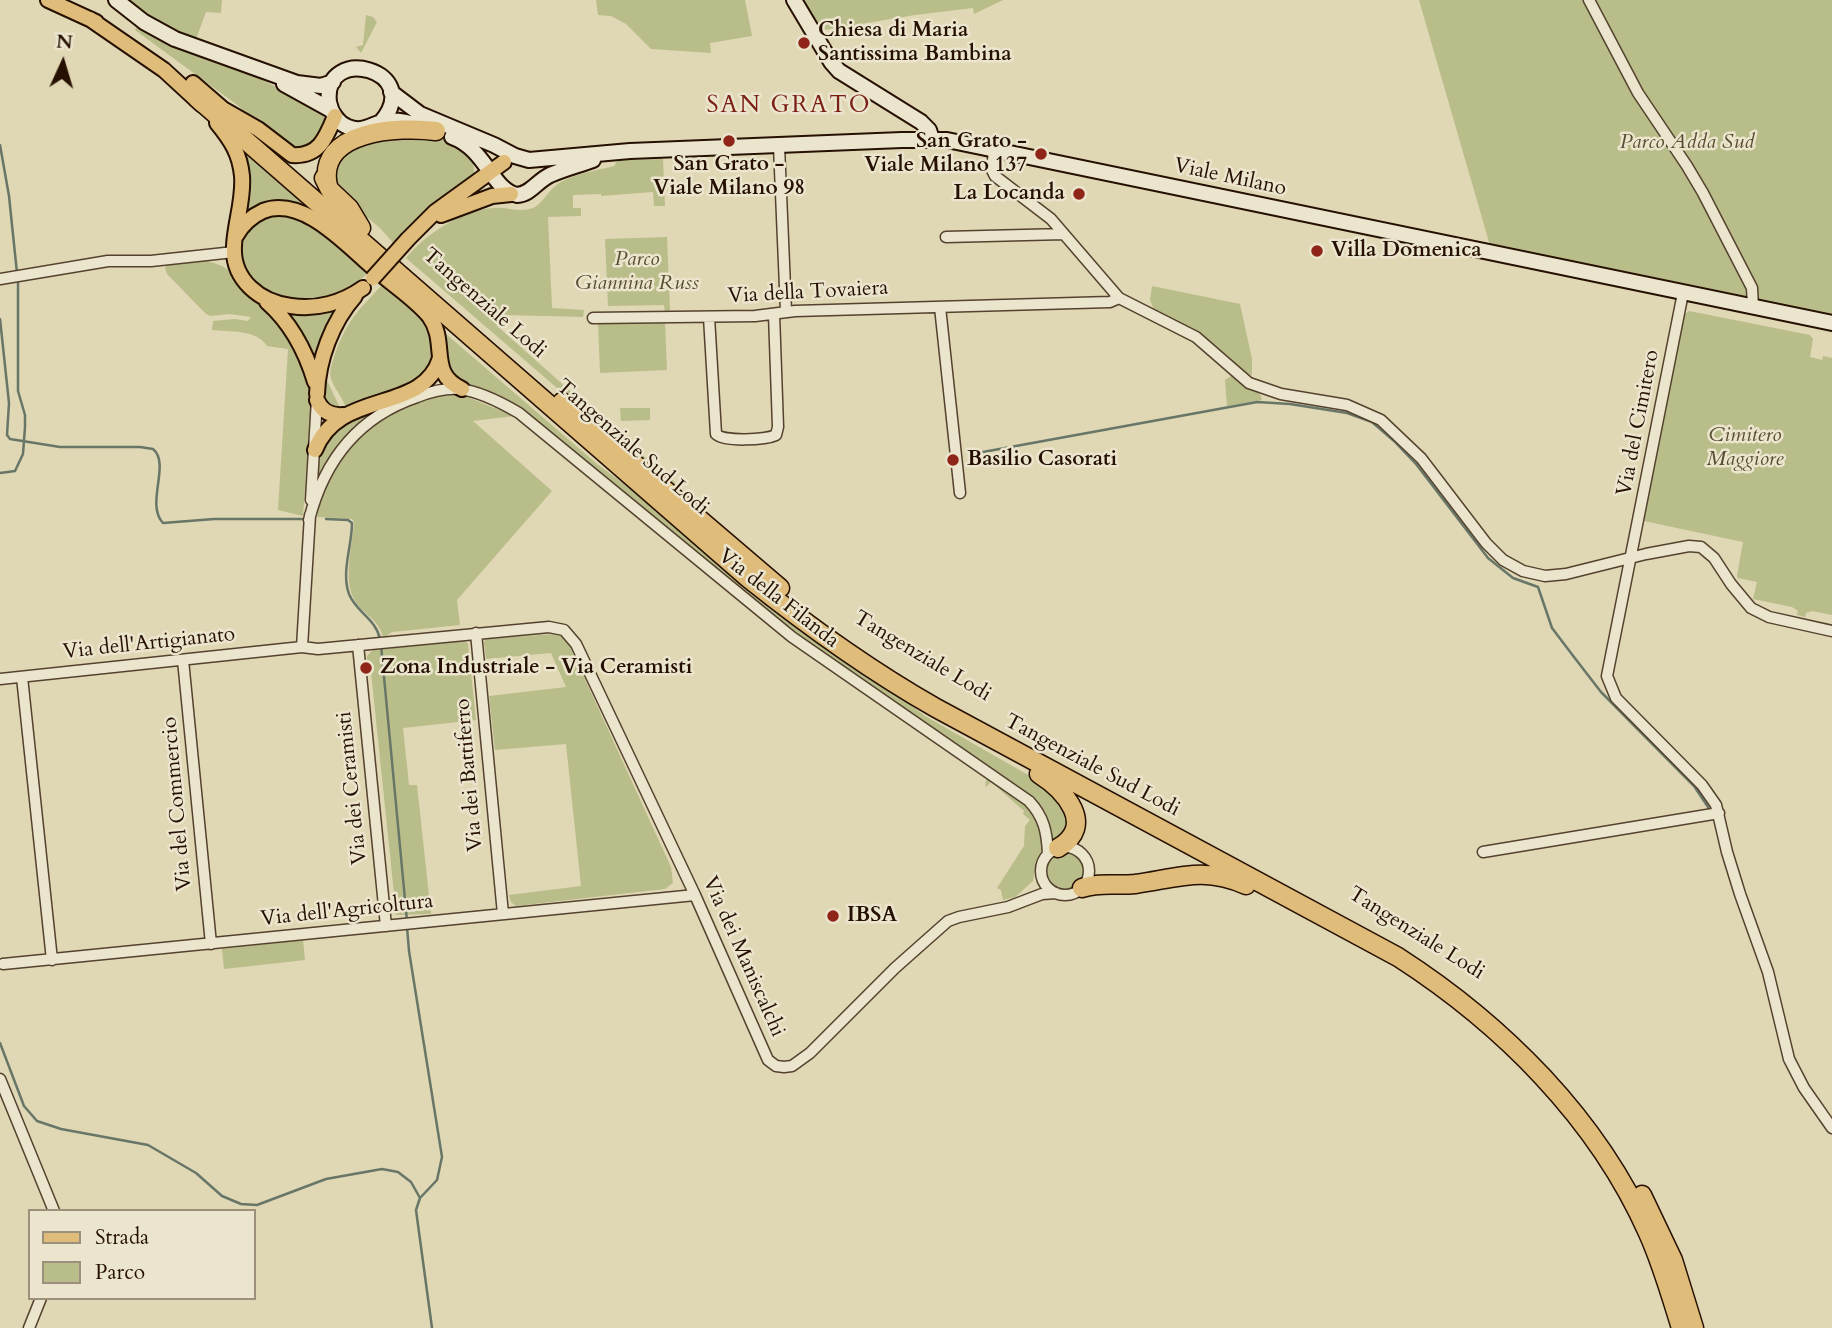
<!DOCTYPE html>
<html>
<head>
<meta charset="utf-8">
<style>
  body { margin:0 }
  #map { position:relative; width:1832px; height:1328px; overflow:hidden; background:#e0d7b4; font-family:Cardo,serif }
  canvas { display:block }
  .legend { position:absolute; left:28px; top:1209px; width:228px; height:91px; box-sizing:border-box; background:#ebe5ce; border:2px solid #9c907c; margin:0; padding:9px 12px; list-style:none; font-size:21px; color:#261001 }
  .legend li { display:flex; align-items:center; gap:14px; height:35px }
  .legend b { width:35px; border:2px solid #9c907c }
  .north { position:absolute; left:28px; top:28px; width:70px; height:70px; -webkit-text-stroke:5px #ebe5ce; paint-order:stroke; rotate:4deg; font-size:19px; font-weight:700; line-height:28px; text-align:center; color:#261001 }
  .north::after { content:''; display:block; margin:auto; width:24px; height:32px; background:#261001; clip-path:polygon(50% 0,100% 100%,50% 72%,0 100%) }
</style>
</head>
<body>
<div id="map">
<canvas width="1832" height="1328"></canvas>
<ul class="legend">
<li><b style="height:9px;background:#e0bc7a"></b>Strada</li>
<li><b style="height:19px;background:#b8bd89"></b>Parco</li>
</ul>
<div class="north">N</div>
</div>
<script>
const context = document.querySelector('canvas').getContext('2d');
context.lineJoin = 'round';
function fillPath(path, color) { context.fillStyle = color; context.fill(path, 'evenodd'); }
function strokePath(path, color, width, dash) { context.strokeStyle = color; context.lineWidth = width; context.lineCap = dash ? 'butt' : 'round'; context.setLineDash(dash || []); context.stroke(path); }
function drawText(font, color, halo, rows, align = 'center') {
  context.font = font + ' Cardo,serif'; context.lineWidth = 5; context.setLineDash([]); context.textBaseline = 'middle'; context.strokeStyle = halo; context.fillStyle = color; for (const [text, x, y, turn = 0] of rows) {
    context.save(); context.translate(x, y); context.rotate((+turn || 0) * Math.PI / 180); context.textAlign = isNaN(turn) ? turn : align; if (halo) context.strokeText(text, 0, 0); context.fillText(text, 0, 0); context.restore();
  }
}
fillPath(new Path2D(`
  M 126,0 L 222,0 L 221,13 L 206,12 L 196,39 L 153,20 Z
  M 596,0 L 745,0 L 752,36 L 710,43 L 711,53 L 651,49 L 626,24 L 611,16 L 598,15 Z
  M 799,0 L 1003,0 L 974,14 L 973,8 L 915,15 L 818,31 Z
  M 1419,0 L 1832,0 L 1832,318 L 1491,249 Z
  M 366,15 L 373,17 L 377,22 L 361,53 L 356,47 L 363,45 Z
  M 137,27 L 166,42 L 237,67 L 317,108 L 325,118 L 322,134 L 310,148 L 288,149 L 236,104 L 135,30 Z
  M 426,135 C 446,140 476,148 474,173 L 421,215 L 395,245 L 380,228 L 339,194 L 333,175 L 342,155 L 370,140 Z
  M 244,148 L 317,212 L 305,209 L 244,217 L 241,150 Z
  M 663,159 L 665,206 L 654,206 L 653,192 L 601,196 L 601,194 L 573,195 L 573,208 L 581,208 L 581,216 L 548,217 L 552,308 L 584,310 L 583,317 L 507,315 L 496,325 L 649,461 L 666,472 L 681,491 L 679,493 L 406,258 C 426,234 460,211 493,208 C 507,206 521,214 535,207 C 543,202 547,193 554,187 C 569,174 596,171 614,166 L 618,160 Z
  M 269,214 L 302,216 L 371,270 C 296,346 186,258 269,214 Z
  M 667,237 L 670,312 L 665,313 L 664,305 L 608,306 L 605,239 Z
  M 202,260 C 237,267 233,278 256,300 C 260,304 265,306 270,310 C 292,329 309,373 311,402 L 303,516 L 278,510 L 288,349 L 267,346 C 256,329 230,332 212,330 L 213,321 L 235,319 L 248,321 L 251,317 L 229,314 L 211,316 L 206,314 L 167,274 L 165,268 L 168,263 Z
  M 384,283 L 430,324 L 435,354 L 427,370 L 416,383 L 346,410 C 344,398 336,392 332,381 C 328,373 332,363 335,354 C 348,318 359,310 384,283 Z
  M 1152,286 L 1240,304 L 1252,359 L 1252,375 L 1247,376 L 1196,334 L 1154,310 L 1150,300 Z
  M 344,305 L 316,367 L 281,310 Z
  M 1689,311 L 1810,335 L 1813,339 L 1810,357 L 1822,360 L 1823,356 L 1832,358 L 1832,615 L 1812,611 L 1806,613 L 1805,617 L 1797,615 L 1798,611 L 1792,607 L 1753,599 L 1757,582 L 1738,578 L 1737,576 L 1743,542 L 1644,521 L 1642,518 L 1685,314 Z
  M 665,322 L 667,370 L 600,373 L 598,323 Z
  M 446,334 L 597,464 L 650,503 L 925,716 L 1056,791 L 1071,817 L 1063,838 L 1052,840 L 1044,811 L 1026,793 L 795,633 L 521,409 L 462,385 L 447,372 L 444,336 Z
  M 1234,374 L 1260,394 L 1262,400 L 1227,406 L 1225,380 Z
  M 325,376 L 341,410 L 329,408 C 322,396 322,390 325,376 Z
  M 460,394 L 514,416 L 473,421 L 552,491 L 457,600 L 460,625 L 392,632 L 383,638 C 381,623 366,615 357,604 C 341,582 353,546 354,522 L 352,519 L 317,517 C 330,443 388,401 460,394 Z
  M 620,408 L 650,408 L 650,420 L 621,421 Z
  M 376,411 L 349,434 L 318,477 L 320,449 L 343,421 Z
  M 553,634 L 561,635 L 567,640 L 671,867 L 673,883 L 665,889 L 516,906 L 511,902 L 509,895 L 581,886 L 566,744 L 495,750 L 489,696 L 566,687 L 551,653 L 486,659 L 484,642 L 486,639 Z
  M 465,641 L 468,644 L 476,720 L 403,728 L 409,785 L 417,785 L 431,914 L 397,915 L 393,913 L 391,904 L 395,903 L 371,672 L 367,671 L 367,656 L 373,650 Z
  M 987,778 L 989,778 L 1027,805 L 1036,816 L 1042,836 L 1043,848 L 1036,861 L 1033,881 L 1015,897 L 1003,900 L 1001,890 L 997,888 L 1024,846 L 1025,826 L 1030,820 L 1023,814 L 1024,811 L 991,782 L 986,787 L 985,784 Z
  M1045 869a20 20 0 1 1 40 0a20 20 0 1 1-40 0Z
  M 303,940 L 305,960 L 224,969 L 222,949 Z`), '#b8bd89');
strokePath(new Path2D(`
  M 0,145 L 9,196 L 17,273
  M 0,319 L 9,403 L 7,435 L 10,439 L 60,447 L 140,447 L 153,449 C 171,464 145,504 163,523 L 214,519 L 302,519
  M 983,452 L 1257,402 L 1290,404 L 1347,413 L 1372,422 L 1394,441 L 1416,464 L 1488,558 L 1513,578 L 1538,587 L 1552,628 L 1574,657 L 1601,692 L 1694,786 L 1710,810
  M 0,473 L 15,471 L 23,454 L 25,427 L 25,415 L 18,391 L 18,280
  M 326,519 L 348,520 L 352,523 C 352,546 341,572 349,594 C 356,612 376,619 380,639
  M 381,645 L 407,921
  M 407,927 L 409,951 L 442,1157 L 437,1180 L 420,1198
  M 0,1043 L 24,1106 L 37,1121 L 61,1129 L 148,1145 L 196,1173 L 222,1196 L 241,1204 L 257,1205 L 326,1179 L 382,1169 L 398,1172 L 411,1182 L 420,1198 L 416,1210 L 432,1328`), '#687668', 2.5);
const street = new Path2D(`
  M 1589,0 L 1638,93 L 1687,166 L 1703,193 L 1752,288 L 1753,307
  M 779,146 L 786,311
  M 994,150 L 992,170 L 995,176 L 1051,219 L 1119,298 L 1196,337 L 1249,383 L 1281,394 L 1347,405 L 1381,420 L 1421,458 L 1486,543 L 1503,560 L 1523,571 L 1545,576 L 1566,574 L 1646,554 L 1689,546 L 1701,547 L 1714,558 L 1731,584 L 1751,608 L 1769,617 L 1832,631
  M 946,237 L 1064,234
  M 0,279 L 108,261 L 151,261 L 234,252
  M 1683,293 L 1607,676 L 1616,698 L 1702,785 L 1716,805 L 1727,852 L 1740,894 L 1768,972 L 1789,1059 L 1804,1088 L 1832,1128
  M 940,307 L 960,493
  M 709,317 L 716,434 C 724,442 765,440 776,435 L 778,427 L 774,314
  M 593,318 L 755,316 L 795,311 L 1110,302 L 1119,298
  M 311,500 L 317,399
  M 309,520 C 324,461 358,417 417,397 C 430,392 445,388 459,389 C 478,391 502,403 519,413 L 792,637 L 1029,801 C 1044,817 1047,832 1048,854
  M 476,633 L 503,914
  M 358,645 L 386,926
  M 302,647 L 310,515
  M 183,660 L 211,944
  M 22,677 L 52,960
  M 0,679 L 302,647 L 318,649 L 549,627 L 564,630 L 576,644 L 695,895 L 768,1060 L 776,1066 L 784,1067 L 792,1066 L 810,1053 L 895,968 L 948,921 L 959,917 L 1008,907 L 1042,894 L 1056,893
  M1041 871a24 24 0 1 1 48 0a24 24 0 1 1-48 0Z
  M 1483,852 L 1719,813
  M 3,964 L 695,895
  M 0,1079 L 54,1211
  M 29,1328 L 41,1298`);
const secondary = new Path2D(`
  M 116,0 L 144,22 L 175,39 L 297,83 L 321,86 L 333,82
  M 794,0 L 831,62 L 839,71 L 921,122 L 929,130 L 932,139
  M 284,84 L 331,110
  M 391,92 L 420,114 L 494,145 L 515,156 L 529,160 L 630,151 L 902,140 L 947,140 L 1832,323
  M 381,122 C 426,70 322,43 329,102 C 331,113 338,123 348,127 C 364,134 373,122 388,121 C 399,119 410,123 420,126
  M 452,137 C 486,149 492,190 517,195 C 531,194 537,181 550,175 C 564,169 579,165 593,160`);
const primary = new Path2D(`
  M 48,0 L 96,22
  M 90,19 L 164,70 L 202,105
  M 193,83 L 223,109 L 258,129 L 292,155 C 319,157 326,138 335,116
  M 217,123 C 231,140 240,154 242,176 C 244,200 235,222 234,246 C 232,280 260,302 291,306 C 316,310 342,303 363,288
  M 441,215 L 492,196 L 511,194
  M 236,236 C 242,225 252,216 263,211 C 304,195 348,247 376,270 C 393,285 415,299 429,316 C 449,343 427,373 462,389
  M 408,239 L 435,212 L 504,162
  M 267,302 C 291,323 306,352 315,382
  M 317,394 C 318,360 332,322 355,296
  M 317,400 C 322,412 331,416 343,415
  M 315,450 C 339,388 423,415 440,358`);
const highway = new Path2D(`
  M 197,98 L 748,578 C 808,626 869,670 936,708 L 1398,957 C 1502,1024 1597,1118 1648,1233 C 1662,1264 1671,1296 1681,1328
  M 324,178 L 330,190 L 349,208 L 361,228
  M 328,186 C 315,130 400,126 436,131
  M 562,402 L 780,588
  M 1039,774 C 1064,790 1097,825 1058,848
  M 1082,888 C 1100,882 1117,886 1135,884 C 1178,878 1204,866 1246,885
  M 1642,1195 L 1673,1260 L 1694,1328`);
strokePath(street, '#54422e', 13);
strokePath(secondary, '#261001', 18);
strokePath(primary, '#261001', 18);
strokePath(highway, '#261001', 21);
strokePath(street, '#ebe5ce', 10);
strokePath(secondary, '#ebe5ce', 14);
strokePath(primary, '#e0bc7a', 14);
strokePath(highway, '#e0bc7a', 18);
const primaryBridge = new Path2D(`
  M 373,278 L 408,239`);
strokePath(primaryBridge, '#261001', 18, []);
strokePath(primaryBridge, '#e0bc7a', 14);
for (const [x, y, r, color] of [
  [804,43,7,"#8f2418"],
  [729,141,7,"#8f2418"],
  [1041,154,7,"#8f2418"],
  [1079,194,7,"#8f2418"],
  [1317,251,7,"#8f2418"],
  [953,460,7,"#8f2418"],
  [366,668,7,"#8f2418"],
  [833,916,7,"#8f2418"]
]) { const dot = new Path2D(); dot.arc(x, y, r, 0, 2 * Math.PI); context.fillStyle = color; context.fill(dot); strokePath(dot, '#ebe5ce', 2.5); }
drawText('bold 21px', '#261001', '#ebe5ce', [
  ["Chiesa di Maria",818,31],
  ["Santissima Bambina",818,55],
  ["San Grato -",1027,142,"right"],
  ["Viale Milano 137",1027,166,"right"],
  ["San Grato -",729,165,"center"],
  ["Viale Milano 98",729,189,"center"],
  ["La Locanda",1065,194,"right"],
  ["Villa Domenica",1331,251],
  ["Basilio Casorati",967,460],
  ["Zona Industriale - Via Ceramisti",380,668],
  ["IBSA",847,916]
], 'left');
drawText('italic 21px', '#594d31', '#ebe5ce', [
  ["Parco Adda Sud",1687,143],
  ["Parco",637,260],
  ["Giannina Russ",637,284],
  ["Cimitero",1745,436],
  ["Maggiore",1745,460]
]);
drawText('21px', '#261001', '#ebe5ce', [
  ["Viale Milano",1230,178,12],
  ["Via della Tovaiera",808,293,-3],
  ["Tangenziale Lodi",484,304,41],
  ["Via del Cimitero",1639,423,-79],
  ["Tangenziale Sud Lodi",632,448,41],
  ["Via della Filanda",778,599,38],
  ["Via dell'Artigianato",149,644,-6],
  ["Tangenziale Lodi",922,657,31],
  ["Tangenziale Sud Lodi",1092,766,28],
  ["Via dei Battiferro",470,775,-95],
  ["Via dei Ceramisti",353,788,-96],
  ["Via del Commercio",178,804,-95],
  ["Via dell'Agricoltura",347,911,-6],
  ["Tangenziale Lodi",1416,934,32],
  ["Via dei Maniscalchi",743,957,66]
]);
context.letterSpacing = '2px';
drawText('24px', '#7a1f14', '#ebe5ce', [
  ["SAN GRATO",789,106]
]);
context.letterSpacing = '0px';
</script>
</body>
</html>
